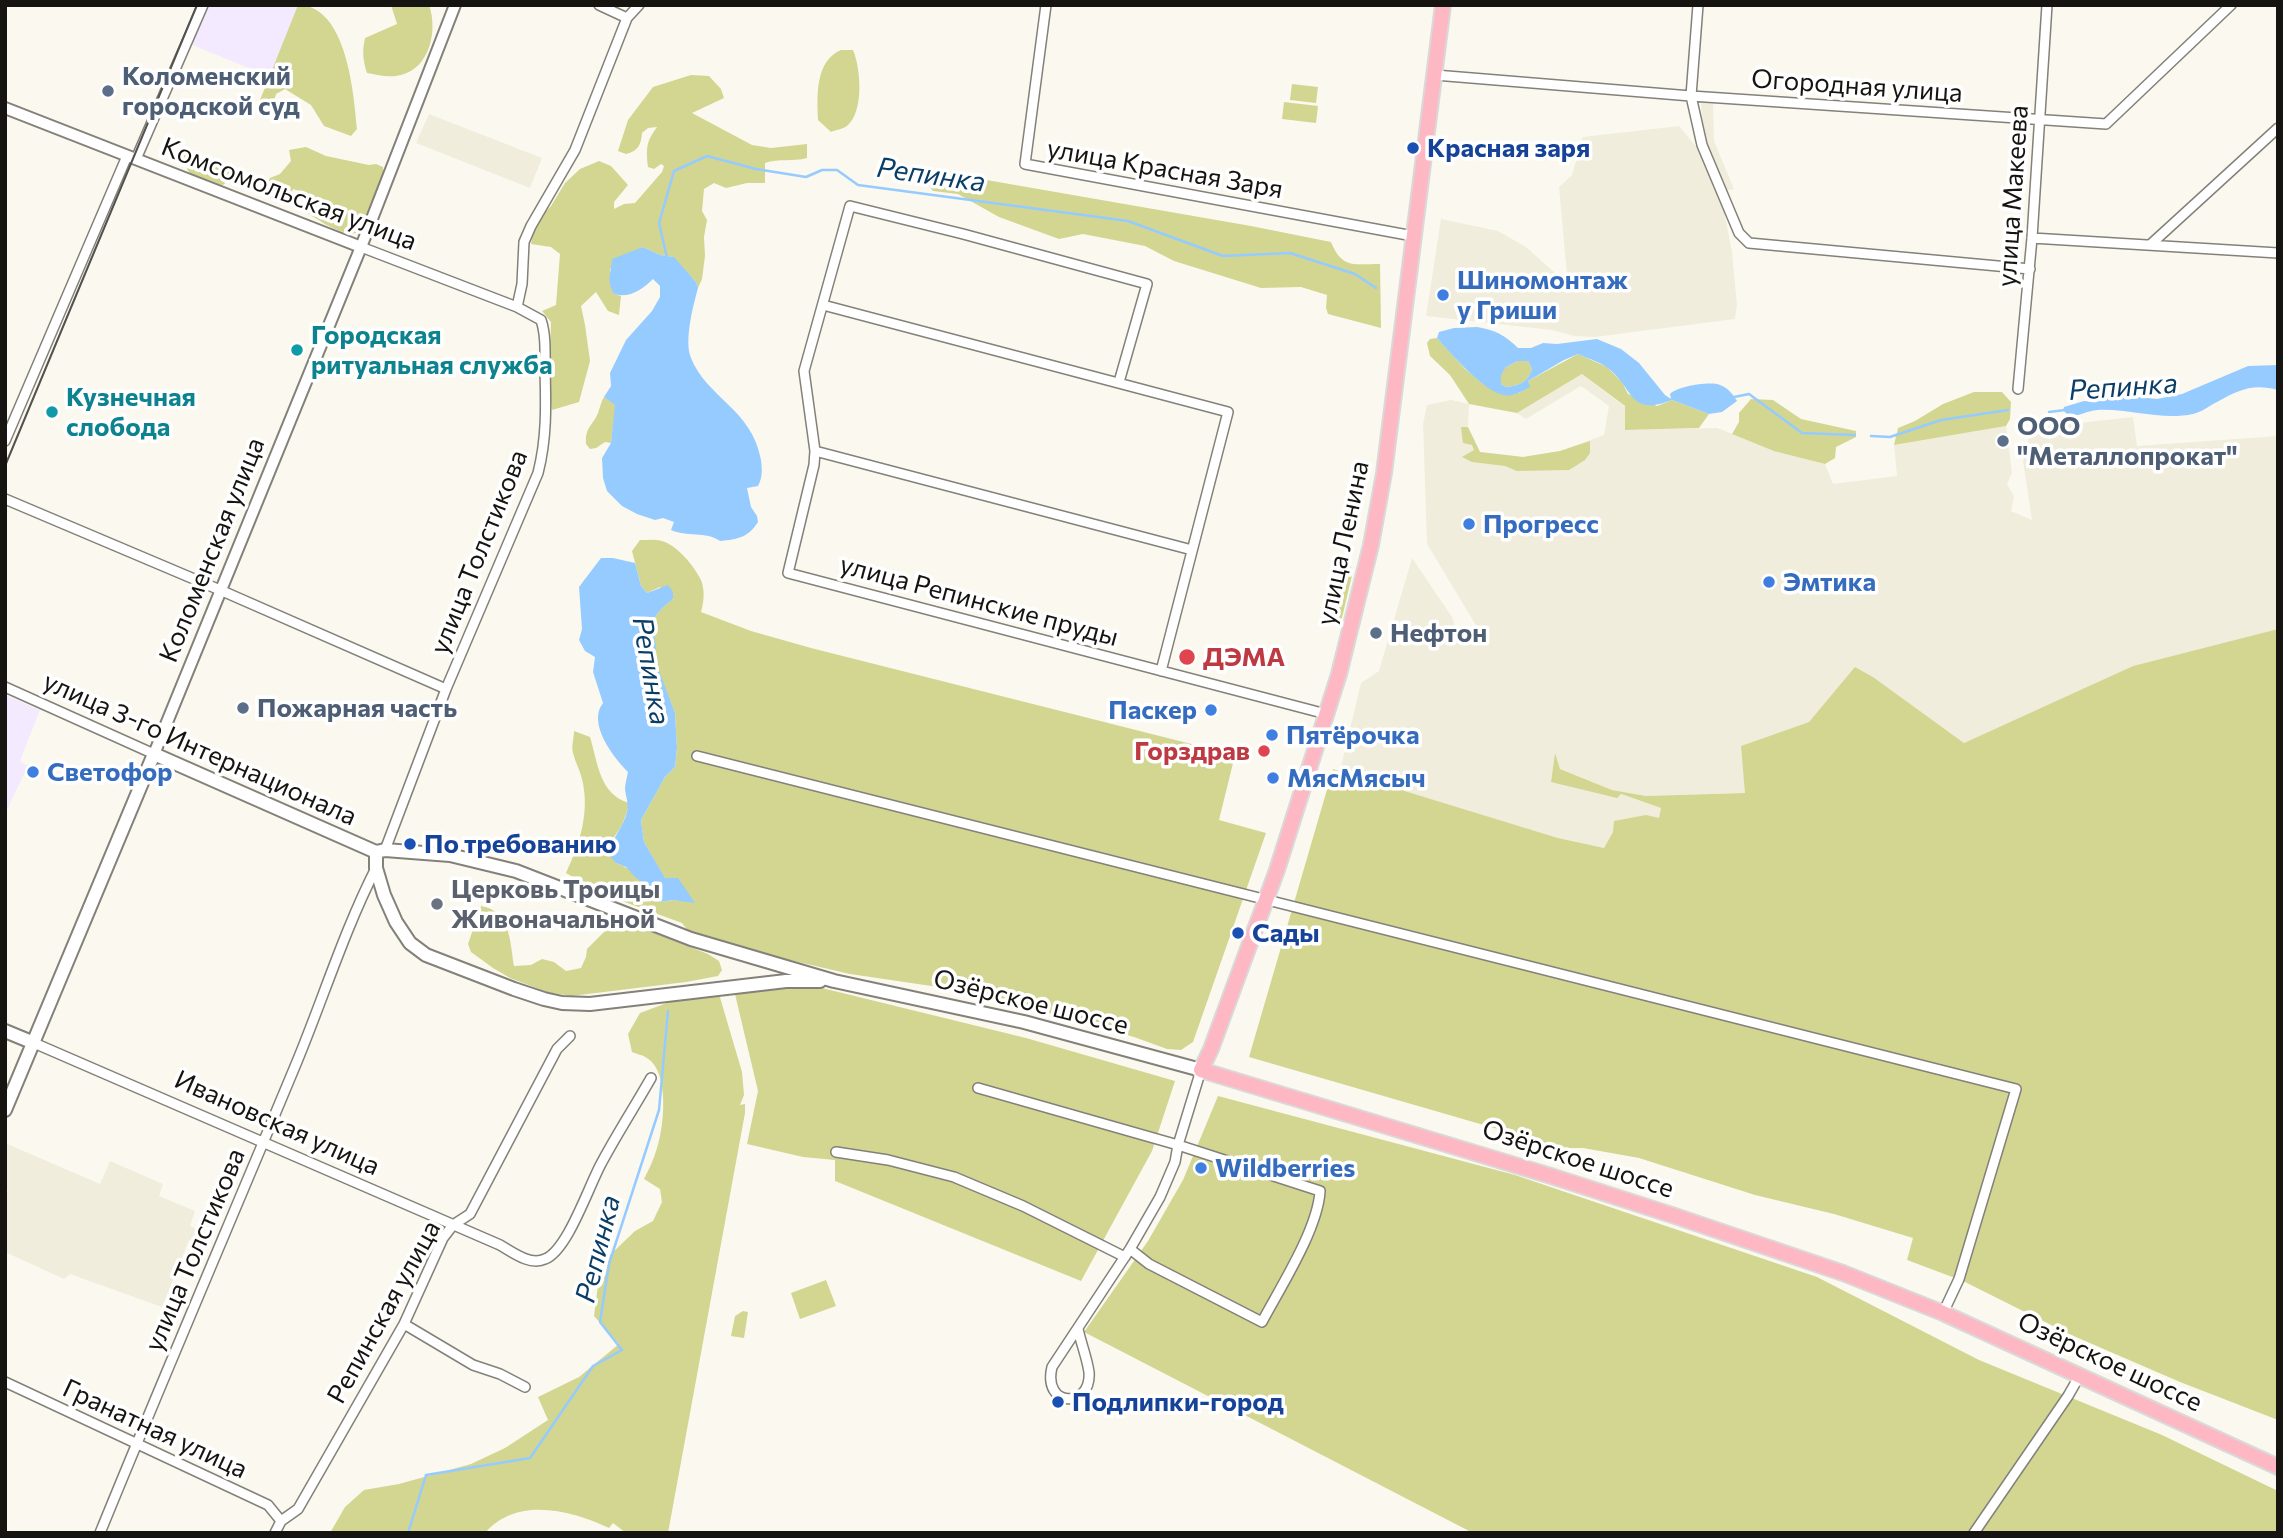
<!DOCTYPE html>
<html>
<head>
<meta charset="utf-8">
<style>
  body { margin:0 }
  #map { position:relative; width:2283px; height:1538px; overflow:hidden; background:#fbf9ef; font-family:Commissioner,sans-serif }
  canvas { display:block }
  .frame { position:absolute; inset:0; border:7px solid #151411; pointer-events:none }
</style>
</head>
<body>
<div id="map">
<canvas width="2283" height="1538"></canvas>
<div class="frame"></div>
</div>
<script>
const context = document.querySelector('canvas').getContext('2d');
context.lineJoin = 'round';
function fillPath(path, color) { context.fillStyle = color; context.fill(path, 'evenodd'); }
function strokePath(path, color, width, dash) { context.strokeStyle = color; context.lineWidth = width; context.lineCap = dash ? 'butt' : 'round'; context.setLineDash(dash || []); context.stroke(path); }
function drawText(font, color, halo, rows, align = 'center') {
  context.font = font + ' Commissioner,sans-serif'; context.lineWidth = 7; context.setLineDash([]); context.textBaseline = 'middle'; context.strokeStyle = halo; context.fillStyle = color; for (const [text, x, y, turn = 0] of rows) {
    context.save(); context.translate(x, y); context.rotate((+turn || 0) * Math.PI / 180); context.textAlign = isNaN(turn) ? turn : align; if (halo) context.strokeText(text, 0, 0); context.fillText(text, 0, 0); context.restore();
  }
}
fillPath(new Path2D(`
  M 206,5 L 298,5 L 270,77 L 190,44 Z
  M 5,695 L 40,710 L 20,761 L 28,766 L 5,814 Z`), '#f4eaff');
fillPath(new Path2D(`
  M 1701,101 L 1713,102 L 1714,141 L 1734,189 L 1725,191 L 1703,143 Z
  M 429,114 L 542,158 L 530,188 L 416,143 Z
  M 1679,126 L 1706,159 L 1723,206 L 1732,252 L 1737,305 L 1735,319 L 1595,337 L 1574,336 L 1552,330 L 1426,316 L 1441,219 L 1498,231 L 1526,247 L 1555,273 L 1567,275 L 1559,187 L 1572,175 L 1583,137 Z
  M 1582,374 L 1625,407 L 1626,430 L 1717,428 L 1774,450 L 1825,464 L 1833,484 L 1897,476 L 1894,445 L 2006,426 L 2012,473 L 2007,484 L 2014,496 L 2011,511 L 2032,520 L 2023,461 L 2029,447 L 2026,429 L 2133,417 L 2137,446 L 2278,436 L 2278,629 L 2133,666 L 1964,743 L 1873,677 L 1856,668 L 1809,722 L 1741,746 L 1746,793 L 1646,796 L 1612,790 L 1560,769 L 1555,754 L 1551,782 L 1620,794 L 1661,808 L 1660,818 L 1613,832 L 1604,848 L 1558,838 L 1340,771 L 1361,683 L 1379,671 L 1412,558 L 1452,617 L 1460,641 L 1470,638 L 1480,632 L 1427,544 L 1423,424 L 1427,405 L 1451,400 L 1469,404 L 1468,427 L 1480,452 L 1523,457 L 1560,451 L 1604,435 L 1609,406 L 1581,386 L 1526,419 L 1517,413 Z
  M 5,1143 L 100,1184 L 110,1161 L 163,1184 L 159,1196 L 195,1211 L 190,1226 L 205,1232 L 199,1243 L 189,1240 L 162,1307 L 70,1274 L 64,1279 L 5,1252 L 5,1198 L 8,1191 L 5,1189 Z`), '#f0eddc');
fillPath(new Path2D(`
  M 298,5 C 347,5 354,95 357,129 L 351,136 L 324,126 L 311,105 L 285,89 L 276,94 L 274,101 L 267,114 L 256,110 Z
  M 391,5 L 429,5 C 438,30 430,68 401,75 C 389,78 378,75 367,73 C 363,61 362,51 365,38 L 397,24 Z
  M 841,50 L 853,50 C 861,69 864,112 847,126 C 843,129 835,130 831,132 L 818,120 C 817,96 815,61 841,50 Z
  M 691,75 L 709,76 L 721,89 L 724,98 L 692,113 L 752,145 L 771,148 L 807,144 L 807,158 C 793,162 779,158 765,163 L 765,183 L 747,183 L 726,188 L 714,183 L 704,189 L 702,211 L 707,220 L 704,237 L 705,256 L 702,279 L 698,288 L 696,282 L 673,257 L 660,255 L 643,247 L 612,265 L 610,270 L 614,294 L 621,296 L 619,315 L 608,311 L 596,292 L 581,306 L 585,325 L 590,361 L 579,402 L 552,410 L 549,392 L 551,322 L 542,311 L 556,305 L 560,254 L 551,247 L 531,244 L 535,223 L 551,206 L 565,183 L 580,169 L 599,161 L 611,166 L 628,185 L 614,202 L 614,209 L 624,204 L 635,203 L 662,172 L 664,166 L 661,164 L 654,169 L 648,167 C 646,148 646,142 657,127 L 648,128 L 642,133 C 641,145 638,151 626,154 L 618,151 L 628,120 L 653,87 Z
  M 1292,84 L 1318,87 L 1316,103 L 1290,100 Z
  M 1284,102 L 1318,106 L 1316,123 L 1282,119 Z
  M 306,147 L 326,156 L 369,165 L 376,164 L 383,167 C 385,181 377,191 372,204 C 369,211 369,220 366,226 C 355,246 318,220 306,212 L 311,195 L 293,189 L 287,205 L 262,194 L 270,178 L 280,174 L 291,161 L 289,150 Z
  M 168,149 L 233,171 L 230,179 L 223,185 C 210,184 194,181 187,169 L 190,163 L 169,155 L 166,151 Z
  M 941,169 L 975,178 L 1251,226 L 1331,242 C 1342,269 1354,264 1380,264 L 1381,328 L 1328,314 L 1326,308 L 1327,295 L 1301,287 L 1261,288 L 1174,261 L 1145,246 L 1083,234 L 1059,239 L 999,217 L 958,194 L 933,191 L 917,170 Z
  M 1437,338 L 1465,369 L 1483,384 L 1519,393 L 1529,387 L 1528,381 L 1578,354 L 1607,367 L 1622,382 L 1628,394 L 1657,406 L 1672,400 L 1709,414 L 1699,428 L 1625,430 L 1625,406 L 1582,374 L 1517,413 L 1469,404 L 1450,375 L 1430,356 L 1427,343 L 1430,339 Z
  M 1518,361 L 1528,361 L 1532,369 C 1528,382 1519,386 1506,387 L 1501,384 L 1500,375 L 1506,367 Z
  M 1974,392 L 2002,392 L 2011,402 L 2010,419 L 2006,426 L 1894,445 L 1898,428 L 1915,421 L 1943,404 Z
  M 604,397 L 616,405 L 611,443 L 605,442 L 596,448 L 590,449 L 586,444 C 585,426 593,426 598,413 C 600,407 601,402 604,397 Z
  M 1751,399 L 1773,400 L 1801,419 L 1856,431 L 1856,437 L 1836,447 L 1835,458 L 1825,464 L 1774,451 L 1732,434 L 1739,422 L 1739,413 Z
  M 1461,427 L 1468,427 L 1480,452 L 1523,457 L 1560,451 L 1590,441 L 1590,453 L 1585,460 L 1569,470 L 1517,471 L 1505,466 L 1472,462 L 1462,457 L 1474,450 L 1472,445 L 1463,443 Z
  M 640,540 C 647,540 656,539 662,541 C 677,545 694,566 701,580 C 705,590 704,602 701,612 L 751,631 L 811,648 L 1235,755 L 1219,820 L 1266,833 L 1193,1042 L 1181,1050 L 1167,1049 L 1134,1037 L 1066,1017 L 945,988 L 850,974 L 768,955 L 689,932 L 682,923 L 600,893 L 566,873 C 580,843 590,812 582,779 C 580,770 575,762 573,753 C 571,746 574,738 574,731 L 590,737 C 598,763 599,794 629,803 C 626,818 621,829 611,841 L 616,863 C 632,868 644,883 658,893 L 660,902 L 672,900 L 694,902 L 688,894 L 665,879 L 644,842 L 641,820 L 665,777 L 675,767 L 677,748 L 675,713 L 654,660 C 656,651 654,646 653,637 C 649,620 660,608 673,599 L 660,587 L 647,593 L 641,586 L 632,551 Z
  M 1350,566 L 1353,571 L 1342,618 L 1338,621 L 1335,617 L 1346,569 Z
  M 2278,629 L 2278,1420 L 2180,1382 L 2069,1334 L 1963,1281 L 1907,1260 L 1913,1238 L 1834,1214 L 1755,1195 L 1639,1158 L 1583,1148 L 1563,1148 L 1249,1057 L 1333,769 L 1558,838 L 1604,848 L 1613,832 L 1614,821 L 1646,815 L 1659,818 L 1661,808 L 1621,794 L 1617,798 L 1551,782 L 1555,753 L 1560,769 L 1612,790 L 1646,796 L 1745,793 L 1741,746 L 1809,722 L 1855,667 L 1873,677 L 1964,743 L 2133,666 Z
  M 481,906 C 511,911 510,943 514,966 L 531,965 L 542,959 L 554,962 L 566,971 L 581,968 L 586,957 L 587,949 L 608,928 L 610,912 L 629,923 L 708,954 L 719,961 L 722,970 L 718,976 L 686,982 L 571,996 L 547,992 L 510,978 L 493,968 L 471,952 L 468,944 Z
  M 822,988 L 1026,1038 L 1175,1081 L 1152,1151 L 1081,1281 L 835,1181 L 835,1160 L 803,1157 L 747,1144 L 758,1091 L 734,990 Z
  M 719,994 L 742,1072 L 744,1095 L 740,1105 L 745,1104 L 745,1113 L 668,1533 L 626,1533 L 613,1523 L 609,1528 C 571,1510 517,1496 485,1533 L 330,1533 L 345,1507 L 364,1490 L 399,1484 L 471,1464 L 505,1448 L 548,1420 L 538,1397 L 579,1377 L 619,1344 L 594,1316 L 598,1285 L 605,1276 L 610,1255 L 635,1231 L 653,1221 L 662,1202 L 660,1189 L 644,1179 C 649,1169 654,1159 657,1148 C 664,1127 670,1072 647,1058 C 643,1055 636,1054 632,1052 L 628,1034 L 640,1013 L 680,998 Z
  M 1218,1096 L 1515,1175 L 1817,1277 L 1979,1360 L 2162,1435 L 2278,1491 L 2278,1533 L 1473,1533 L 1084,1332 L 1148,1241 L 1183,1180 Z
  M 826,1280 L 836,1306 L 800,1319 L 791,1293 Z
  M 743,1311 L 748,1312 L 744,1338 L 731,1336 L 735,1316 Z`), '#d2d691');
fillPath(new Path2D(`
  M 643,247 L 660,255 L 674,257 L 696,282 L 698,288 C 693,306 684,341 691,358 C 707,398 752,409 761,460 C 762,470 763,476 758,486 L 747,488 L 751,507 L 757,516 L 758,522 C 748,538 738,539 720,541 C 706,531 686,537 671,530 L 674,522 L 663,518 L 655,520 L 637,514 L 622,506 L 607,491 L 603,478 L 602,458 L 611,443 L 615,405 L 604,397 L 611,386 L 610,373 L 626,340 L 652,311 L 660,297 L 660,286 L 653,279 C 643,289 629,299 614,294 C 606,280 611,274 612,259 Z
  M 1477,327 C 1495,330 1505,335 1518,348 L 1531,348 L 1543,343 L 1557,344 L 1597,339 L 1621,349 L 1639,363 L 1665,395 L 1671,399 L 1670,394 C 1678,386 1710,381 1720,385 C 1728,388 1733,394 1737,401 L 1722,412 L 1709,414 L 1672,400 C 1629,417 1634,389 1609,369 C 1601,362 1588,359 1578,354 L 1564,360 L 1528,381 L 1530,387 C 1523,391 1512,397 1504,395 C 1484,392 1450,353 1437,338 L 1439,332 L 1454,328 ZM 1518,361 L 1528,361 L 1532,369 C 1528,382 1519,386 1506,387 L 1501,384 L 1501,375 L 1506,367 Z
  M 2278,365 L 2278,390 C 2253,383 2238,390 2217,402 C 2209,406 2202,412 2193,414 C 2161,421 2129,408 2097,410 C 2083,411 2073,422 2063,410 L 2064,407 L 2084,401 L 2094,402 L 2108,398 L 2129,396 L 2157,399 L 2182,394 L 2248,366 Z
  M 601,558 L 613,558 L 635,563 L 641,586 L 647,593 L 668,585 L 673,592 L 673,599 C 638,625 661,631 655,660 L 675,713 L 677,748 L 675,767 L 665,777 L 641,820 L 644,842 L 665,878 L 678,878 L 695,903 L 672,900 L 660,902 L 658,893 L 635,877 L 626,867 L 616,863 L 608,854 C 612,838 623,828 627,812 C 629,803 626,798 625,789 C 625,784 627,777 628,772 C 613,757 587,723 603,703 L 593,672 L 595,657 L 585,651 L 579,640 L 582,629 L 579,587 Z`), '#95cbff');
strokePath(new Path2D(`
  M 667,258 L 659,223 L 674,171 L 707,156 L 756,169 L 806,177 L 822,170 L 837,170 L 858,185 L 1128,221 L 1223,256 L 1290,253 L 1355,274 L 1376,288
  M 1734,397 L 1749,394 L 1802,433 L 1855,435
  M 2049,412 L 2065,410
  M 1871,436 L 1890,437 L 1941,420 L 2008,410
  M 408,1533 L 426,1475 L 530,1458 L 593,1366 L 622,1350 L 600,1322 L 609,1264 L 659,1110 L 668,1011`), '#95cbff', 2.5);
const minor = new Path2D(`
  M 599,5 L 627,18
  M 1046,5 L 1025,164 L 1413,236
  M 1698,5 L 1691,96 L 1702,145 L 1739,233 L 1749,243 L 2030,269
  M 1435,75 L 1691,96 L 2106,124 L 2231,5
  M 136,159 L 203,5
  M 2032,238 L 2278,253
  M 2150,245 L 2278,128
  M 361,247 L 517,307 L 541,320 C 546,335 545,352 545,369 C 546,405 547,438 538,473 L 446,689 L 385,850
  M 823,305 L 1228,412 L 1161,671
  M 517,307 L 522,284 L 524,242 L 531,226 L 575,150 L 627,18 L 639,5
  M 1119,382 L 1147,284 L 963,234 L 850,206 L 804,371 L 815,451 L 814,465 L 788,573 L 1326,714
  M 2018,389 L 2032,238 L 2047,5
  M 5,441 L 127,156
  M 815,451 L 1192,550
  M 5,499 L 220,590 L 446,689
  M 5,687 L 154,754
  M 697,756 L 2016,1089 L 1959,1279 L 1943,1313
  M 34,1043 L 500,1245 C 512,1252 530,1266 545,1259 C 568,1250 589,1185 602,1162 C 617,1134 635,1106 651,1078
  M 978,1088 L 1178,1145 L 1320,1191 C 1318,1229 1280,1288 1262,1322 L 1149,1264 L 1130,1249
  M 836,1152 L 888,1160 L 954,1177 L 1023,1206 L 1125,1257
  M 404,1324 L 473,1365 L 500,1374 L 525,1387
  M 1078,1329 C 1081,1343 1087,1358 1089,1372 C 1092,1409 1042,1408 1052,1367 L 1130,1249 L 1160,1197 L 1175,1162 L 1178,1145 L 1201,1070
  M 5,1382 L 268,1505 L 281,1521
  M 100,1533 C 164,1376 231,1220 296,1064 C 323,999 344,931 376,868
  M 275,1533 L 281,1521 L 298,1509 L 404,1324 L 443,1238 L 453,1225 L 470,1214 L 557,1049 L 570,1036
  M 1974,1533 L 2068,1396 L 2080,1375`);
const tertiary = new Path2D(`
  M 5,108 L 361,247
  M 154,754 L 361,247 L 455,5`);
const secondary = new Path2D(`
  M 376,852 L 376,868 L 384,895 L 396,922 L 410,943 L 426,955 L 514,989 L 544,999 L 562,1003 L 590,1004 L 786,981 L 820,981
  M 5,1031 L 34,1043
  M 5,1110 L 154,754 L 376,852 L 385,850 L 450,855 L 516,871 L 691,939 L 834,981 L 1024,1022 L 1201,1070`);
const primary = new Path2D(`
  M 1443,5 L 1384,473 L 1371,545 L 1339,674 L 1277,870 L 1211,1049 L 1201,1070 L 1551,1176 L 1675,1216 L 1843,1273 L 1943,1313 L 2278,1467`);
strokePath(minor, '#838179', 12);
strokePath(tertiary, '#838179', 14);
strokePath(secondary, '#838179', 16);
strokePath(primary, '#dad9d9', 18);
strokePath(minor, '#fff', 9);
strokePath(tertiary, '#fff', 10);
strokePath(secondary, '#fff', 12);
strokePath(primary, '#fdb8c3', 14);
strokePath(new Path2D(`
  M 5,466 L 197,5`), '#54524e', 2);
for (const [x, y, r, color] of [
  [108,91,7,"#5c6f8a"],
  [1413,148,7,"#1a4fb4"],
  [1443,295,7,"#3f7fe0"],
  [297,350,7,"#0f9aa8"],
  [52,412,7,"#0f9aa8"],
  [2003,441,7,"#5c6f8a"],
  [1469,524,7,"#3f7fe0"],
  [1769,582,7,"#3f7fe0"],
  [1376,633,7,"#5c6f8a"],
  [1187,657,9,"#e0444e"],
  [243,708,7,"#5c6f8a"],
  [1211,710,7,"#3f7fe0"],
  [1272,735,7,"#3f7fe0"],
  [1264,751,7,"#e0444e"],
  [33,772,7,"#3f7fe0"],
  [1273,778,7,"#3f7fe0"],
  [410,844,7,"#1a4fb4"],
  [437,904,7,"#6b7280"],
  [1238,933,7,"#1a4fb4"],
  [1201,1168,7,"#3f7fe0"],
  [1058,1402,7,"#1a4fb4"]
]) { const dot = new Path2D(); dot.arc(x, y, r, 0, 2 * Math.PI); context.fillStyle = color; context.fill(dot); strokePath(dot, '#fff', 2.5); }
drawText('bold 26px', '#4e5e75', '#fff', [
  ["Коломенский",122,76],
  ["городской суд",122,106],
  ["ООО",2017,426],
  ["\"Металлопрокат\"",2017,456],
  ["Нефтон",1390,633],
  ["Пожарная часть",257,708]
], 'left');
drawText('26px', '#151411', '#fff', [
  ["Огородная улица",1857,86,4],
  ["улица Красная Заря",1165,169,10],
  ["Комсомольская улица",289,194,21],
  ["улица Макеева",2013,196,-86],
  ["улица Ленина",1343,543,-78],
  ["Коломенская улица",212,550,-68],
  ["улица Толстикова",479,552,-68],
  ["улица Репинские пруды",979,601,15],
  ["улица 3-го Интернационала",200,749,24],
  ["Озёрское шоссе",1031,1002,14],
  ["Ивановская улица",277,1123,24],
  ["Озёрское шоссе",1578,1159,18],
  ["улица Толстикова",195,1250,-67],
  ["Репинская улица",384,1312,-61],
  ["Озёрское шоссе",2110,1362,25],
  ["Гранатная улица",155,1429,25]
]);
drawText('bold 26px', '#164399', '#fff', [
  ["Красная заря",1427,148],
  ["По требованию",424,844],
  ["Сады",1252,933],
  ["Подлипки-город",1072,1402]
], 'left');
drawText('bold 26px', '#366cbe', '#fff', [
  ["Шиномонтаж",1457,280],
  ["у Гриши",1457,310],
  ["Прогресс",1483,524],
  ["Эмтика",1783,582],
  ["Паскер",1197,710,"right"],
  ["Пятёрочка",1286,735],
  ["Светофор",47,772],
  ["МясМясыч",1287,778],
  ["Wildberries",1215,1168]
], 'left');
drawText('bold 26px', '#0d838f', '#fff', [
  ["Городская",311,335],
  ["ритуальная служба",311,365],
  ["Кузнечная",66,397],
  ["слобода",66,427]
], 'left');
drawText('bold 26px', '#be3a42', '#fff', [
  ["ДЭМА",1203,657],
  ["Горздрав",1250,751,"right"]
], 'left');
drawText('bold 26px', '#5b616d', '#fff', [
  ["Церковь Троицы",451,889],
  ["Живоначальной",451,919]
], 'left');
drawText('italic 28px', '#0a3e67', '#fff', [
  ["Репинка",931,175,8],
  ["Репинка",2123,387,-4],
  ["Репинка",651,671,80],
  ["Репинка",598,1249,-76]
]);
</script>
</body>
</html>
